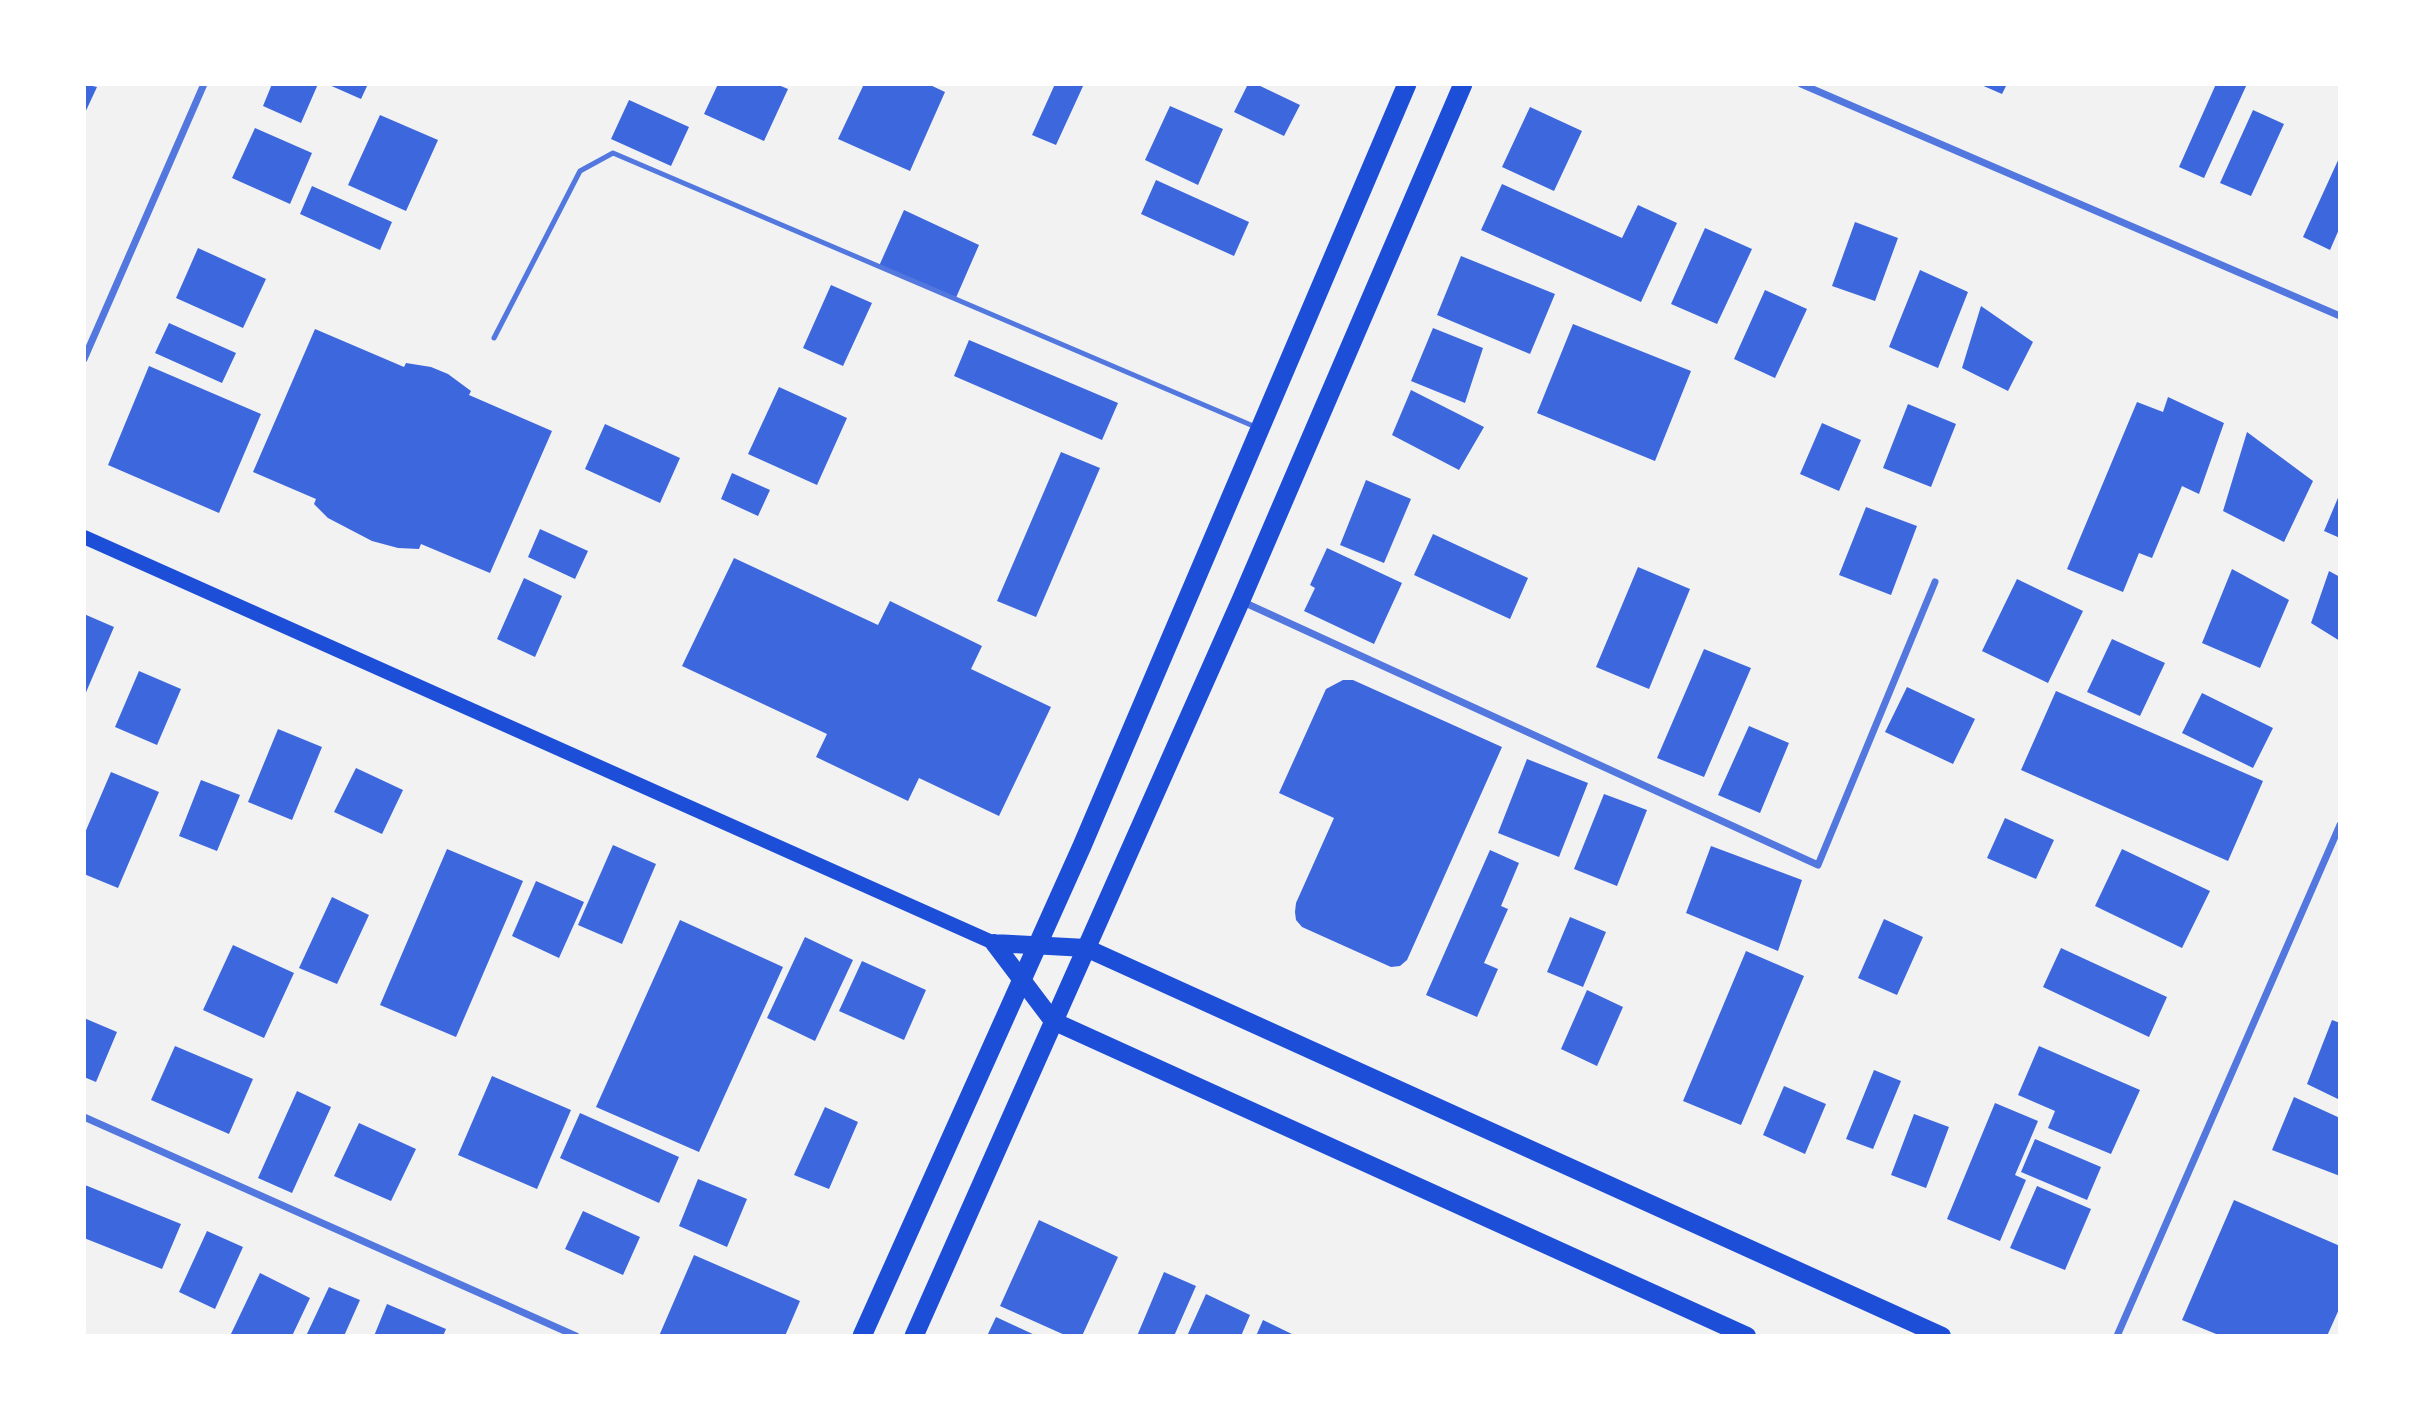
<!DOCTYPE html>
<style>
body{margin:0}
#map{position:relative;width:2424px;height:1420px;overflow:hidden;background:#f2f2f2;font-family:"PT Sans",sans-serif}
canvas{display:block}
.frame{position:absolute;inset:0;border:86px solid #fff;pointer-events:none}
</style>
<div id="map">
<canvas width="2424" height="1420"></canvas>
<div class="frame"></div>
</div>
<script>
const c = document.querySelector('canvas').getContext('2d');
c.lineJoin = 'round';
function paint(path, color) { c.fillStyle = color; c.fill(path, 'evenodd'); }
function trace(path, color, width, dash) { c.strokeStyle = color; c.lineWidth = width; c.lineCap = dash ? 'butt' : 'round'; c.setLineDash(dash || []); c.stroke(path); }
paint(new Path2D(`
 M84,84L97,87L84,115Z
 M272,84H318L301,123L263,106Z
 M327,84H368L361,99Z
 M718,84H776L788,89L764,141L704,114Z
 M864,84H928L945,92L910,171L838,139Z
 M1055,84H1084L1056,145L1032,135Z
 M1248,84H1256L1300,105L1284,136L1234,112Z
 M1979,84H2007L2002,94Z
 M2216,84H2247L2204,178L2179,167Z
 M629,100L689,127L671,166L611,139Z
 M1170,106L1223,129L1198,185L1145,160Z
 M1530,107L1582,131L1554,191L1502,167Z
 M2253,110L2284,124L2251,196L2220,183Z
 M380,115L438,140L406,211L348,185Z
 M255,128L312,153L290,204L232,178Z
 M2340,156V227L2330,250L2303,237Z
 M1156,180L1249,222L1234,256L1141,214Z
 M1502,184L1622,238L1638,205L1677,223L1641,302L1481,230Z
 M312,186L392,222L380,250L300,214Z
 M904,210L979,245L955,300L879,266Z
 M1855,222L1898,238L1875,301L1832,286Z
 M1705,228L1752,249L1717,324L1671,304Z
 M198,248L266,279L243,328L176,298Z
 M1461,256L1555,294L1530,354L1437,315Z
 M1920,270L1968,292L1938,368L1889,347Z
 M831,285L872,303L843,366L803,348Z
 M1765,290L1807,309L1775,378L1734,359Z
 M1981,306L2033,342L2008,391L1962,368Z
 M169,323L236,353L222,383L155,353Z
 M1573,324L1691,371L1655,461L1537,413Z
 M1433,328L1483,348L1465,403L1411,381Z
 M315,329L404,367L406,363L431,367L448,374L471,391L469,395L552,431L490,573L421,544L419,549L398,548L372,541L328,518L314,504L316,499L253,472Z
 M969,340L1118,403L1102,440L954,376Z
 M149,366L261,414L219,513L108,465Z
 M779,387L847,418L817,485L748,454Z
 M1411,390L1484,427L1459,470L1392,435Z
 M2168,397L2224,423L2199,494L2182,486L2152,558L2139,553L2123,592L2067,569L2137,402L2163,412Z
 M1908,404L1956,424L1931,487L1883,468Z
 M1822,423L1861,440L1839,491L1800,474Z
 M605,424L680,458L660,503L585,469Z
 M2247,432L2313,481L2284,542L2223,511Z
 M1061,452L1100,468L1036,617L997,601Z
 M732,473L770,490L758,516L721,499Z
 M1366,480L1411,499L1384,563L1340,545Z
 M2340,493V538L2324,531Z
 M1866,507L1917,526L1891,595L1839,575Z
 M540,529L588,551L575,579L528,557Z
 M1433,534L1528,578L1510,619L1414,575Z
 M1327,548L1402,583L1374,644L1304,611L1315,588L1310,585Z
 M734,558L878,625L890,601L982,646L971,669L1051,707L999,816L919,778L908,801L816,757L827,734L682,666Z
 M1638,567L1690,589L1649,689L1596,667Z
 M2232,569L2289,600L2260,668L2202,643Z
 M2329,571L2340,577V641L2311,623Z
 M524,578L562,596L535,657L497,639Z
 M2017,579L2083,611L2048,683L1982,651Z
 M84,614L114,627L84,697Z
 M2112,639L2165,663L2140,716L2087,692Z
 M1704,649L1751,668L1704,777L1657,758Z
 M139,671L181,689L157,745L115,727Z
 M1343,680H1353L1502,747L1407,960L1400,966L1391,967L1302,927L1296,920L1295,912L1296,903L1334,818L1279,793L1326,689Z
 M1907,687L1975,719L1953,764L1885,732Z
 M2056,691L2263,781L2228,861L2021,770Z
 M2202,693L2273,728L2253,768L2182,733Z
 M1749,726L1789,743L1760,813L1718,795Z
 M278,729L322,747L292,820L248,802Z
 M1527,759L1588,783L1559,857L1498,833Z
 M356,768L403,790L382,834L334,812Z
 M111,772L159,792L118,888L84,874V835Z
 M201,780L240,795L217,851L179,836Z
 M1604,794L1647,810L1617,886L1574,869Z
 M2005,818L2054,840L2036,879L1987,858Z
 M613,845L656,864L622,944L578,925Z
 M1711,846L1802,880L1778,951L1686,913Z
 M447,849L523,881L456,1037L380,1005Z
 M2122,849L2210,891L2182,948L2095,906Z
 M1490,850L1519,863L1501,906L1508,909L1484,963L1498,969L1477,1017L1426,995Z
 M536,881L584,902L559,958L512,936Z
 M332,897L369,915L337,984L299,968Z
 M1570,917L1606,932L1583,987L1547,972Z
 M1884,919L1923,937L1897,995L1858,978Z
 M680,920L783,967L699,1152L596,1107Z
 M805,937L853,960L815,1041L767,1018Z
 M233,945L294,973L264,1038L203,1010Z
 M2061,948L2167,997L2149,1037L2043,987Z
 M1746,951L1804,976L1741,1125L1683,1101Z
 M862,961L926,990L904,1040L839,1011Z
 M1587,990L1623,1007L1597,1066L1561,1049Z
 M84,1018L117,1032L96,1082L84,1077Z
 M2332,1020L2340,1023V1100L2307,1084Z
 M175,1046L253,1079L229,1134L151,1100Z
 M2039,1046L2140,1090L2111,1154L2048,1128L2055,1111L2018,1095Z
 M1874,1070L1901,1081L1873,1149L1846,1139Z
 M492,1076L571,1110L537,1189L458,1155Z
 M1784,1086L1826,1104L1805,1154L1763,1135Z
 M297,1091L331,1107L292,1193L258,1178Z
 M2294,1097L2340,1118V1176L2272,1150Z
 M1995,1103L2038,1121L2015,1175L2026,1180L2000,1241L1947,1219Z
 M825,1107L858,1122L829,1189L794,1175Z
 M580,1113L679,1157L659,1203L560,1158Z
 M1914,1114L1949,1127L1926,1188L1891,1175Z
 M359,1123L416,1149L391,1201L334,1176Z
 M2035,1139L2101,1167L2087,1200L2021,1172Z
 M698,1179L747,1199L727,1247L679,1226Z
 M85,1185L181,1224L162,1269L84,1238Z
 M2037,1186L2091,1209L2065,1270L2010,1248Z
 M2234,1200L2340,1246V1307L2327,1336H2221L2182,1320Z
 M583,1211L640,1237L623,1275L565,1249Z
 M1039,1220L1118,1257L1082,1336H1067L1000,1306Z
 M207,1231L243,1247L215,1309L179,1292Z
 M694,1255L800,1301L785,1336H659Z
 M1164,1272L1196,1286L1174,1336H1137Z
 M260,1273L310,1298L292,1336H230Z
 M329,1287L360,1300L344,1336H306Z
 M1206,1294L1250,1315L1241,1336H1187Z
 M387,1304L446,1329L443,1336H374Z
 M996,1317L1037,1336H987Z
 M1263,1320L1296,1336H1256Z`), '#3d67dc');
trace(new Path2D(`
 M494,338L580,171L613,153L1258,428`), '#5277de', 5);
trace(new Path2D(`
 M1801,84L2340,316
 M84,359L204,84
 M1241,601L1818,865L1935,582
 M84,1117L576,1336
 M2117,1336L2340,825`), '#5277de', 7);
trace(new Path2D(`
 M84,537L994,943`), '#1d4ed8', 14);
trace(new Path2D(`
 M994,943L1086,948L1942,1336
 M994,943L1053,1021L1747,1336`), '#1d4ed8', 18);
trace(new Path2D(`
 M862,1336L1082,846L1407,84
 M914,1336L1241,600L1463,84`), '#1d4ed8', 19);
</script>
